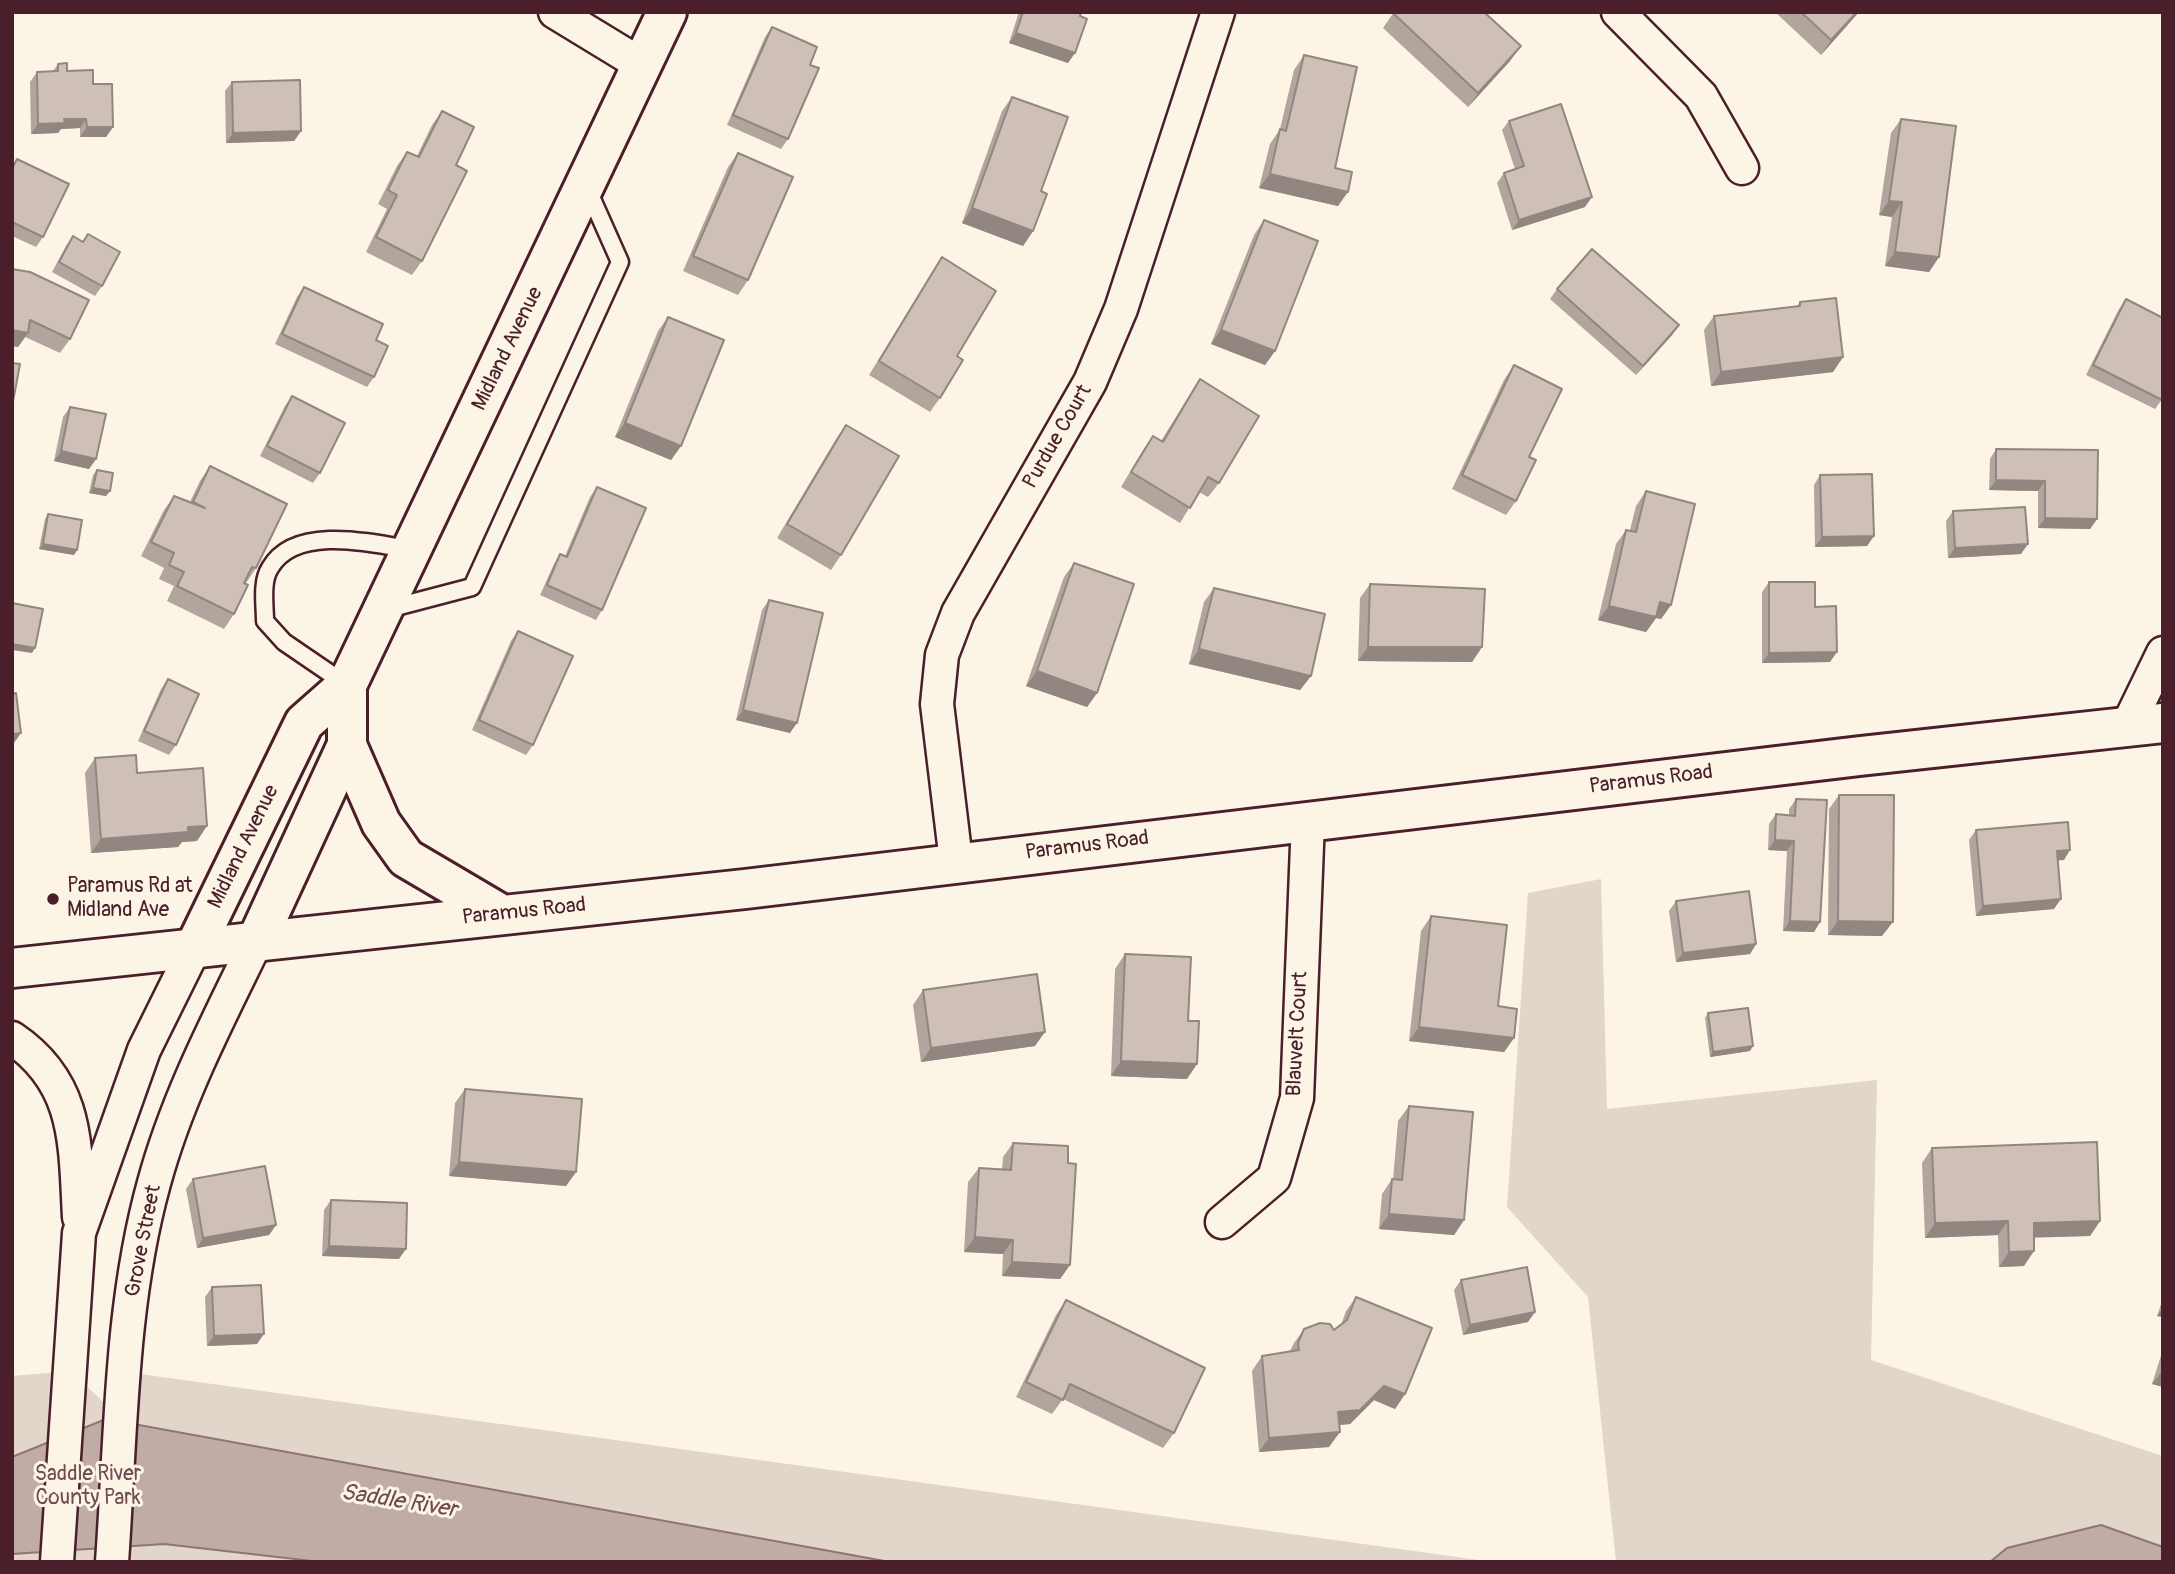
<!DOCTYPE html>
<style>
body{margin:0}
#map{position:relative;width:2175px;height:1574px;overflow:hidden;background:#fcf5e5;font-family:Pangolin,sans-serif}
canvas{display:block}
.frame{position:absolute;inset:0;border:14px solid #4a1f2b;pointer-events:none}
</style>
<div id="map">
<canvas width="2175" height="1574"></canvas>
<div class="frame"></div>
</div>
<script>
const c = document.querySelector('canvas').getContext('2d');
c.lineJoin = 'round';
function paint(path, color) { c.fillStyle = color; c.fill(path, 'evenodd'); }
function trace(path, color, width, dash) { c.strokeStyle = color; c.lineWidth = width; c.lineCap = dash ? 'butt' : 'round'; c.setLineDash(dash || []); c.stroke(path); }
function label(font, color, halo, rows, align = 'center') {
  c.font = font + ' Pangolin,sans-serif'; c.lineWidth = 6; c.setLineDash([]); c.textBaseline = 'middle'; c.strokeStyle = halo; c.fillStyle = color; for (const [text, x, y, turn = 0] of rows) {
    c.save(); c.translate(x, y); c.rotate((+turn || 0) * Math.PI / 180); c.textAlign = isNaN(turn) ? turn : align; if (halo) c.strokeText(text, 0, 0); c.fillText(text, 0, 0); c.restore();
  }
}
paint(new Path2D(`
 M1601,879L1607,1109L1877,1080L1871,1360L2163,1456V1562H1616L1588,1297L1507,1207L1528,893Z
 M71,1371L122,1420L126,1372L1493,1562H12V1376Z`), '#e2d5ca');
const water = new Path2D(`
 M106,1419L890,1562H321L164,1544L12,1554V1457Z
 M2101,1525L2163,1547V1562H1990L2007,1548Z`);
paint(water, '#c0aca5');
trace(water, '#917474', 2);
const service = new Path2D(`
 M388,609L472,587L620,262L588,190
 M347,685L284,642L265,621C265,605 261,582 270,568C295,524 373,543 412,550`);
const minor = new Path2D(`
 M555,12L642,65
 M1618,12L1701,96L1742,168
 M2127,727L2163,653
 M956,861L937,704L942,655L958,613L1090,382L1121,309L1218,12
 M12,1038C79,1083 75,1145 79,1217
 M1222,1222L1274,1178L1297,1098L1308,820
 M57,1562L79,1233L144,1050L195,947
 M112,1562C121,1437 120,1305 154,1183C177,1098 218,1020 257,940`);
const tertiary = new Path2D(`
 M257,940L347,745V685
 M195,947L304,723L347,685L667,12`);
const secondary = new Path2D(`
 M347,745L381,823L406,858L501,914
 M12,968L745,889L1860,756L2163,723`);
trace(service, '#4a1f2b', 21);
trace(minor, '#4a1f2b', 37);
trace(tertiary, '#4a1f2b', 44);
trace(secondary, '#4a1f2b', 44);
trace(service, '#fcf5e5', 16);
trace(minor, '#fcf5e5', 32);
trace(tertiary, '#fcf5e5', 38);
trace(secondary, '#fcf5e5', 38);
paint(new Path2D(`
 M1019,12H1081L1068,63L1009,43Z
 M1394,12L1510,61L1468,107L1383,28Z
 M1775,12H1859L1821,55Z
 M772,27L810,65L788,139L781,149L727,125L765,37Z
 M1304,55L1335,168L1338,206L1259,188L1270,144L1280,129L1294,70Z
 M58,64L67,71L93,84L113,127L106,137H80V128L61,129L58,133L31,134L30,82L37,72L53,71Z
 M232,82L301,131L294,141L226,143L225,91Z
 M1012,97L1041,191L1033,231L1023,246L962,223L1002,111Z
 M442,111L456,165L422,261L412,275L366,252L387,209L378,204L397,166L407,152L417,156L432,125Z
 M1901,119L1939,257L1929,272L1885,266L1892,217L1879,215L1891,133Z
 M1509,121L1585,207L1512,230L1497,183L1504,173L1515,169L1502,130Z
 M738,153L748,280L738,295L683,271L728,167Z
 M17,159L43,237L36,247L12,236V166Z
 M1264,220L1275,351L1265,365L1211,344L1254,235Z
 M88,234L102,286L95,296L52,272L66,246L73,236L82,242Z
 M942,257L957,356L940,398L930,412L869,375L932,272Z
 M12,269L70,339L60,353L25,337L18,347L12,346Z
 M304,287L376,340L374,377L367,387L275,344L297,297Z
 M1557,289L1679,325L1672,335L1636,375L1550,299Z
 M2126,299L2163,398L2155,409L2086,375L2119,309Z
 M1800,302L1843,357L1833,372L1711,386L1704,330L1714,316L1797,306Z
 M668,317L681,446L671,460L615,437L658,331Z
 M1514,365L1529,457L1516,501L1506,515L1452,489L1504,380Z
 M1200,379L1219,483L1208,497L1199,492L1180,523L1121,487L1143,450L1153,436L1161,441L1190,394Z
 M292,396L320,473L313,483L260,456L285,406Z
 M70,407L96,459L89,469L54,461L63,417Z
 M846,425L841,555L831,570L777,538L836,439Z
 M1996,449L2098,450L2097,519L2090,529L2038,528V491L1989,490L1990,459Z
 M210,466L256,568L246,583L245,582L234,614L224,629L167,601L174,586L159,579L164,568L141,556L164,510L174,496L190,502L200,481Z
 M97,470L110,491L106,496L89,493L93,475Z
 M1820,475L1874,536L1867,546L1815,547L1814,485Z
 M597,487L602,610L596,620L540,595L554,564L560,554L565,556L590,497Z
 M1646,491L1671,605L1661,619L1656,618L1646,632L1598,620L1616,544L1626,530H1630L1636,506Z
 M1953,511L2021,554L1948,558L1946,521Z
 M48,514L77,550L74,555L39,549L45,519Z
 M1074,563L1097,693L1087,707L1026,686L1064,577Z
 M1769,582L1815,607L1830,662L1762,663V592Z
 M1370,584L1482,647L1472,662L1358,661L1360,598Z
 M1214,588L1311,676L1300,690L1189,664L1204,602Z
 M769,600L790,733L736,720L762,610Z
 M518,631L533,745L526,755L472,730L511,641Z
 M168,679L176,745L169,755L138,741L161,689Z
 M95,758L137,773L197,841L182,842L178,847L91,853L85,773Z
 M1839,795L1882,936L1828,935L1829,809Z
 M1796,799L1820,922L1814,932L1783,931L1787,851L1768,850L1769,824L1776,814L1789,815V809Z
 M1976,830L2064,860H2058L2054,909L1976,916L1969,840Z
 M1676,901L1756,944L1750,954L1676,962L1669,911Z
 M1431,916L1514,1038L1504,1052L1409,1041L1421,931Z
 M1125,954L1187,1079L1111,1076L1115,969Z
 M923,990L1035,1046L921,1062L913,1005Z
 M1708,1013L1750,1051L1710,1057L1705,1018Z
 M465,1089L576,1172L566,1186L449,1176L455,1103Z
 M1409,1106L1464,1220L1454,1235L1379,1229L1382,1194L1392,1179L1393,1180L1398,1121Z
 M1013,1143L1068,1163L1070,1265L1060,1279L1002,1276L1003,1254L964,1252L968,1182L979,1168L1002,1169L1003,1157Z
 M1932,1148L2100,1221L2090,1236L2034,1237L2024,1266L1999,1267L1998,1235L1925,1238L1922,1163Z
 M193,1179L276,1225L269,1235L197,1248L186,1189Z
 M331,1200L399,1259L322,1256L324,1210Z
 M1461,1280L1528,1322L1463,1335L1454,1290Z
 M212,1287L257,1344L207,1346L205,1297Z
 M1356,1297L1405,1394L1395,1409L1374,1400L1350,1424L1339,1425L1329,1447L1259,1452L1252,1371L1262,1356L1290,1351L1294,1343L1304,1329L1334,1330L1341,1325L1346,1311Z
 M2163,1298V1317L2157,1316Z
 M1066,1300L1174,1433L1163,1448L1063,1399L1052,1414L1016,1397L1056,1315Z
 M2163,1349V1387L2152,1384Z`), '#b2a59d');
paint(new Path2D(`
 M1857,12H1859L1821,55L1831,40Z
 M1016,33L1075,53L1068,63L1009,43Z
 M1521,46L1510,61L1468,107L1478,93Z
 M64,119H86L80,128L61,129L58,133L31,134L38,124Z
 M87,127H113L106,137H80Z
 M301,131L294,141L226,143L233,133Z
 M1270,174L1348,192L1338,206L1259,188Z
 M1592,197L1585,207L1512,230L1519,220Z
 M1889,201L1902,202L1892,217L1879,215Z
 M972,208L1033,231L1023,246L962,223Z
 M1895,252L1939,257L1929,272L1885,266Z
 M1679,325L1672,335L1636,375L1643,366Z
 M12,330L28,333L18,347L12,346Z
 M1221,330L1275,351L1265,365L1211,344Z
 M1843,357L1833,372L1711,386L1721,372Z
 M625,423L681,446L671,460L615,437Z
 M61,451L96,459L89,469L54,461Z
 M1996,480L2045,481L2038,491L1989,490Z
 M93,488L110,491L106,496L89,493Z
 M2045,518L2097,519L2090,529L2038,528Z
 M1874,536L1867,546L1815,547L1822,537Z
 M43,544L77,550L74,555L39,549Z
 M2028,544L2021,554L1948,558L1955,548Z
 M1660,602L1671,605L1661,619L1656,618L1646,632L1598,620L1609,606Z
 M12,644L35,648L32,653L12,650Z
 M1368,647H1482L1472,662L1358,661Z
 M1199,649L1311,676L1300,690L1189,664Z
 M1837,652L1830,662L1762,663L1769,653Z
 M1037,671L1097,693L1087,707L1026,686Z
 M743,710L797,723L790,733L736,720Z
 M21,733L14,743H12V734Z
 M207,826L197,841L182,842L178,847L91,853L101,839L188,827Z
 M1775,840L1794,841L1787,851L1768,850Z
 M2070,850L2064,860L2050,861L2057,851Z
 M2061,899L2054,909L1976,916L1983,906Z
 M1790,921L1820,922L1814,932L1783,931Z
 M1838,921L1893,922L1882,936L1828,935Z
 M1756,944L1750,954L1676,962L1683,953Z
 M1419,1027L1514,1038L1504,1052L1409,1041Z
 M1045,1032L1035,1046L921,1062L931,1048Z
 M1753,1046L1750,1051L1710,1057L1713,1052Z
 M1121,1061L1197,1064L1187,1079L1111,1076Z
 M459,1162L576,1172L566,1186L449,1176Z
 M1389,1214L1464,1220L1454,1235L1379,1229Z
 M2008,1221L1998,1235L1925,1238L1935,1223Z
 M2100,1221L2090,1236L2023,1238L2034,1223Z
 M276,1225L269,1235L197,1248L203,1238Z
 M975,1237L1013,1240L1003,1254L964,1252Z
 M329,1246L406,1249L399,1259L322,1256Z
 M2034,1251L2024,1266L1999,1267L2009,1252Z
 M1012,1262L1070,1265L1060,1279L1002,1276Z
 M2163,1308V1317L2157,1316Z
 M1535,1312L1528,1322L1463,1335L1470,1325Z
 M264,1334L257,1344L207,1346L214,1336Z
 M2163,1370V1387L2152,1384Z
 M1384,1386L1405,1394L1395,1409L1374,1400L1350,1424L1327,1426L1338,1412Z
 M1340,1432L1329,1447L1259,1452L1269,1438Z`), '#918680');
const building = new Path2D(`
 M1023,12H1081L1080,16L1087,19L1075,53L1016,33Z
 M1394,12H1484L1521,46L1478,93L1393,13Z
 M1801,12H1857L1831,40Z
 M772,27L817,47L810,65L819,68L788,139L733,115Z
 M1304,55L1357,67L1335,168L1352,172L1348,192L1270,174L1280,129L1286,131Z
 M67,63V71L93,70V84H112L113,127H87L86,119H64L65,123L38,124L37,72L58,71V64Z
 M300,80L301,131L233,133L232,82Z
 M1012,97L1068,117L1041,191L1047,194L1033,231L972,208Z
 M1561,104L1592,197L1519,220L1504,173L1524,166L1509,121Z
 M442,111L474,127L456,165L467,171L422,261L376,237L397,195L388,190L407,152L419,157Z
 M1901,119L1956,126L1939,257L1895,252L1902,202L1889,201Z
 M738,153L793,177L748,280L693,256Z
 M17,159L69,184L43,237L12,222V169Z
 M1264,220L1318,241L1275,351L1221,330Z
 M88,234L120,252L102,286L59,262L73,236L83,242Z
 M1592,249L1679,325L1643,366L1557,289Z
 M942,257L996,291L957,356L963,360L940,398L879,361Z
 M12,269L30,272L89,300L70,339L30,320L28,333L12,330Z
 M304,287L383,324L376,340L388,346L374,377L282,334Z
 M1836,298L1843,357L1721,372L1714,316L1800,306V302Z
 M2126,299L2163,318L2162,400L2093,365Z
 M668,317L724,340L681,446L625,423Z
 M12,363L20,364L12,407Z
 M1514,365L1562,389L1529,457L1536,460L1516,501L1462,475Z
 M1200,379L1259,416L1219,483L1208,477L1190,508L1131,472L1153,436L1163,442Z
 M292,396L345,423L320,473L267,446Z
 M70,407L106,414L96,459L61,451Z
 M846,425L899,456L841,555L787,524Z
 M1996,449L2098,450L2097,519L2045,518V481L1996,480Z
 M210,466L287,504L256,568L252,567L244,583L248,585L234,614L177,586L184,572L169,565L174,553L151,542L174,496L205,508L193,502Z
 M97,470L113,473L110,491L93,488Z
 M1872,474L1874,536L1822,537L1820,475Z
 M597,487L646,508L602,610L547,585L560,554L567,557Z
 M1646,491L1695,504L1671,605L1660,602L1656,617L1609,606L1626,530L1636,532Z
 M2025,507L2028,544L1955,548L1953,511Z
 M48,514L82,520L77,550L43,544Z
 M1074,563L1134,584L1097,693L1037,671Z
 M1769,582H1815V607L1836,606L1837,652L1769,653Z
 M1370,584L1485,589L1482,647H1368Z
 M1214,588L1325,614L1311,676L1199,649Z
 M769,600L823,613L797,723L743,710Z
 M12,603L43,609L35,648L12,644Z
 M518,631L573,656L533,745L479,720Z
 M168,679L199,694L176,745L144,731Z
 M16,693L21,733L12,734V694Z
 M136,755L137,773L203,768L207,826L188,827V832L101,839L95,758Z
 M1839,795H1894L1893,922L1838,921Z
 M1796,799L1827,800L1820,922L1790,921L1794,841L1775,840L1776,814L1795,816Z
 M2068,822L2070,850L2057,851L2061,899L1983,906L1976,830Z
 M1749,891L1756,944L1683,953L1676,901Z
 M1431,916L1507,925L1498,1006L1517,1009L1514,1038L1419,1027Z
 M1125,954L1191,957L1188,1021H1199L1197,1064L1121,1061Z
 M1037,974L1045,1032L931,1048L923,990Z
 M1748,1008L1753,1046L1713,1052L1708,1013Z
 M465,1089L582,1099L576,1172L459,1162Z
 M1409,1106L1473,1112L1464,1220L1389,1214L1392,1179L1402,1180Z
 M2097,1142L2100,1221L2034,1223V1251L2009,1252L2008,1221L1935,1223L1932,1148Z
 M1013,1143L1068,1146V1163L1076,1164L1070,1265L1012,1262L1013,1240L975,1237L979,1168L1011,1170Z
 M265,1166L276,1225L203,1238L193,1179Z
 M331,1200L407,1203L406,1249L329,1246Z
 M1527,1267L1535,1312L1470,1325L1461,1280Z
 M261,1285L264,1334L214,1336L212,1287Z
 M1356,1297L1432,1328L1405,1394L1384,1386L1360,1410L1338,1412L1340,1432L1269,1438L1262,1356L1299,1350L1298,1343L1304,1329L1320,1323L1330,1324L1334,1330L1347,1320Z
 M1066,1300L1205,1368L1174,1433L1070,1384L1063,1400L1026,1382Z`);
paint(building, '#cfc0b7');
trace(building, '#918680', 2);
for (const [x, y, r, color] of [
 [53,899,7,"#4a1f2b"]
]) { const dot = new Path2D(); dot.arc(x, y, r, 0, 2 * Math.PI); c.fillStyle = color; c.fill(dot); trace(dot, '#fcf5e5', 2.5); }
label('21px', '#4a1f2b', '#fcf5e5', [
 ["Midland Avenue",508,349,-64],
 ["Purdue Court",1058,437,-60],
 ["Paramus Road",1651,780,-7],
 ["Paramus Road",1087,846,-7],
 ["Midland Avenue",244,847,-64],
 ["Paramus Road",524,912,-6],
 ["Blauvelt Court",1298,1034,-87],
 ["Grove Street",144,1241,-79]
]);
label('21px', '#4a1f2b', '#fcf5e5', [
 ["Paramus Rd at",67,887],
 ["Midland Ave",67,911]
], 'left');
label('21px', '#704c53', '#fcf5e5', [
 ["Saddle River",88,1475],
 ["County Park",88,1499]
]);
label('italic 23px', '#6d4950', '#fcf5e5', [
 ["Saddle River",399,1502,9]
]);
</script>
